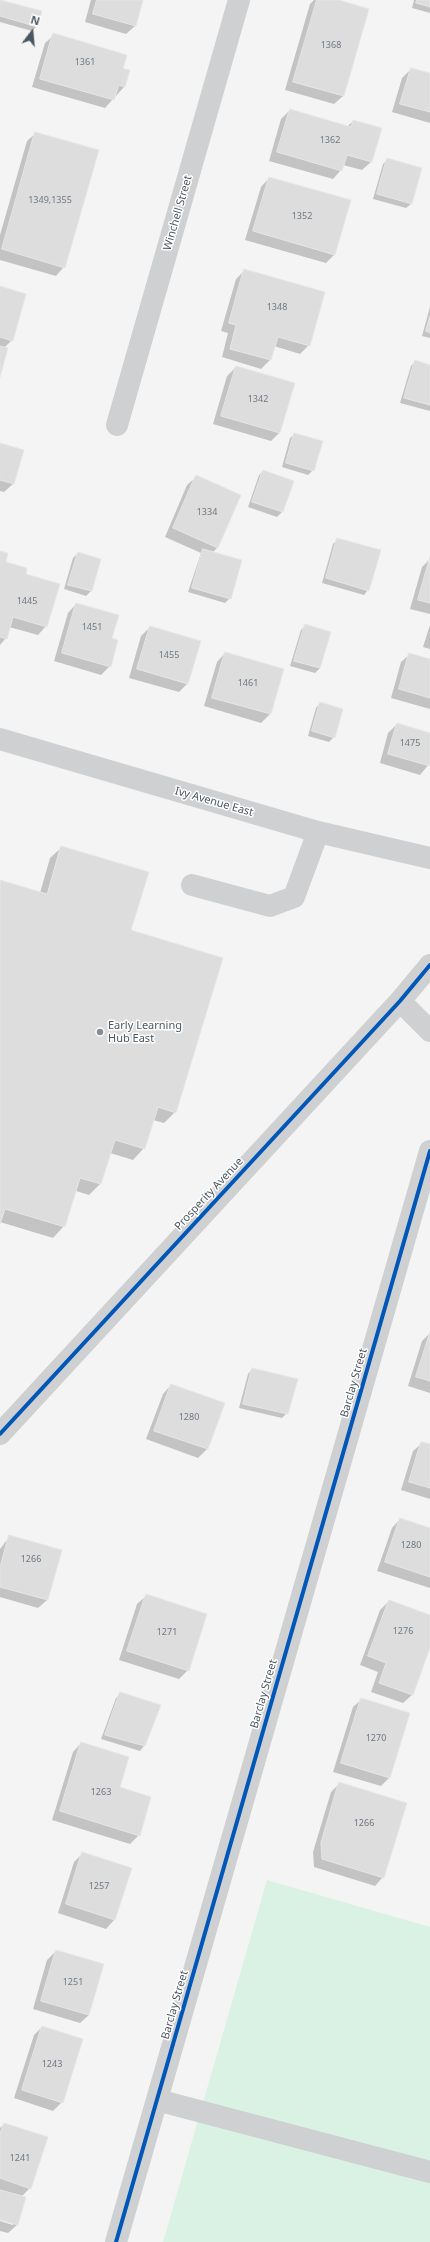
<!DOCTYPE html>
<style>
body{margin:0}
#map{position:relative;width:430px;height:2242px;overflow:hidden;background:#f4f4f4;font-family:"Noto Sans",sans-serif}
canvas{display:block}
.north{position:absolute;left:12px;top:12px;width:40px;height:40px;-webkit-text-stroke:3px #fff;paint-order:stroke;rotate:16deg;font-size:11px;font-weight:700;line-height:16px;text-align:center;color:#4a5661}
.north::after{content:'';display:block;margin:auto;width:14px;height:18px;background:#4a5661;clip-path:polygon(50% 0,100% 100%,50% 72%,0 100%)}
</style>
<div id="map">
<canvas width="430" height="2242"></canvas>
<div class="north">N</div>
</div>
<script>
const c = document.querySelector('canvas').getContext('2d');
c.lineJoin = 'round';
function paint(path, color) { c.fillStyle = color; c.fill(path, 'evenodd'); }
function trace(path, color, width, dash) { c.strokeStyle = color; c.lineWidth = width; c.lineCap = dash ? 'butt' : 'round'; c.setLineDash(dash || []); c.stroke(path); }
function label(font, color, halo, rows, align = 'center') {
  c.font = font + ' "Noto Sans",sans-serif'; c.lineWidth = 3; c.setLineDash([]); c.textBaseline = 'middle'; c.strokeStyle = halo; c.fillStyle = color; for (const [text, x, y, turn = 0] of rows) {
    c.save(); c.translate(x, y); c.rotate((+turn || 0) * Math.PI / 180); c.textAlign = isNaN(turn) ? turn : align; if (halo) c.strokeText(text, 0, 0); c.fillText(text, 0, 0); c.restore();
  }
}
paint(new Path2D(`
 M267,1880L430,1927V2242H163Z`), '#d9f2e3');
paint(new Path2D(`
 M0,0L41,11L37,26L32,31L0,22Z
 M91,0H142L135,26L126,34L85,22Z
 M314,0H335L343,96L334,104L285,90L310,4Z
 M414,0H430V13L412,8Z
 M54,35L129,71L124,87L105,108L32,87L45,43Z
 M411,69L430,74V123L392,112L402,78Z
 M290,110L347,127L353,121L371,162L362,170L343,165L341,170L333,179L269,161L281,119Z
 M36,133L64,267L56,276L0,260V235L27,141Z
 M388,159L411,204L406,208L373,199L383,164Z
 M269,178L335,254L326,263L245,240L261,187Z
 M245,270L309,345L300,354L274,346L270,360L261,369L222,357L228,333L221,331L236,279Z
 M0,287L12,340L4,348L0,373Z
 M430,307V338L422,336Z
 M415,362L430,366V411L400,403L411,366Z
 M236,367L280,432L271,441L213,424L227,376Z
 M295,434L313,470L308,475L282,467L290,438Z
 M0,444L13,484L4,492L0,491Z
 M264,471L293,481L282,512L277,517L248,507L259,475Z
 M196,477L218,547L212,553L230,598L225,603L188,592L201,553L165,537L187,485Z
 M338,539L368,590L364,595L322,583L333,544Z
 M0,552L5,563L24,575L46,626L38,635L9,627L6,638L0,645Z
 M78,553L100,559L91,591L86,596L64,589L73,558Z
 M430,559V614L410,609L422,567Z
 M76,604L111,639L110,666L101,675L54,661L68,613Z
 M430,625V649L423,647Z
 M305,626L330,633L320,668L315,673L290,666L301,630Z
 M150,627L188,683L179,692L129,678L141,636Z
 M225,653L282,669L270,714L261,723L204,706L217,662Z
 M410,654L430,660V709L391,698L401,662Z
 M320,703L334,737L329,742L308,736L316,708Z
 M397,724L430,734V763L420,775L380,763L388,733Z
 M62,847L130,931L175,1112L164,1123L153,1120L144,1148L133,1160L110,1153L100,1184L89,1195L76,1191L64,1226L53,1238L0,1222V881L40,893L50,858Z
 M430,1333V1393L408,1386L422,1341Z
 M252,1369L287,1413L282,1418L239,1408L248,1374Z
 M171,1385L223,1404L207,1449L198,1458L146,1439L163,1394Z
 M422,1443L430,1445V1499L401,1490L413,1451Z
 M400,1519L430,1529V1588L377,1571L392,1528Z
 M10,1536L61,1551L47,1600L38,1608L0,1597V1549Z
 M146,1596L188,1670L179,1679L119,1660L137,1604Z
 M389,1601L430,1616V1645L412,1695L403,1703L371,1692L378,1672L360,1665L380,1610Z
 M121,1693L160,1706L144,1746L140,1751L101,1739L116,1698Z
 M362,1699L390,1777L381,1786L333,1772L353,1707Z
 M81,1743L118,1788L139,1835L130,1844L52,1820L73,1752Z
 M339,1784L383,1877L375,1886L314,1867L313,1852L331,1792Z
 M83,1853L114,1920L106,1929L58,1913L74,1862Z
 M56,1951L89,2015L80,2023L33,2009L47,1960Z
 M42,2027L62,2102L53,2111L14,2098L34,2035Z
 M4,2124L30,2188L21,2197L25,2198L17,2225L8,2233L0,2231V2221L13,2225V2223L0,2219V2128Z`), '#0003');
const building = new Path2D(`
 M0,0L42,11L38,27L0,16Z
 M97,0H143L136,26L93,14Z
 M317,0H339L369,9L344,96L293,82Z
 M417,0H430V7L416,3Z
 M53,33L127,55L123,69L130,70L125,87L119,85L114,100L40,79Z
 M411,68L430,73V112L400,104Z
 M290,109L351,127L353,120L382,128L372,162L347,155L342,171L277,152Z
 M35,132L99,150L65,268L2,249Z
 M387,158L422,168L412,204L377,194Z
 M269,177L351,200L335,255L253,231Z
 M244,269L325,292L310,346L278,337L271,360L230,349L236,325L229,323Z
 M0,286L26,294L13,341L0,337Z
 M430,316V333L426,331Z
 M0,346L8,348L0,377Z
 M415,360L430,365V405L404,398Z
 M236,366L295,383L280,433L221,416Z
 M294,433L323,441L314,471L286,463Z
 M0,443L24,450L14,484L0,480Z
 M263,470L294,481L283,512L252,502Z
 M196,475L241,495L218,548L173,528Z
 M337,538L381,550L369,591L326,578Z
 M203,549L242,560L231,599L192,588Z
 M0,551L8,553L6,562L27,568L26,574L60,584L47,627L13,617L7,639L0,637Z
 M78,552L101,559L92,591L68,585Z
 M430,557V603L418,600Z
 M76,603L119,615L112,638L118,640L111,667L62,653Z
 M305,624L331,632L320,668L294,661Z
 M150,626L201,641L188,684L137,669Z
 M225,652L284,669L271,714L212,698Z
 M409,653L430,659V698L399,689Z
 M320,702L343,709L335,738L312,731Z
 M397,723L430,733V766L388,754Z
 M61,846L149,872L131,930L223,958L176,1113L158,1107L145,1149L115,1140L101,1184L80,1178L65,1227L5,1209L0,1224V880L47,894Z
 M430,1332V1381L416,1377Z
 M252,1368L298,1379L288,1414L243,1404Z
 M171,1384L225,1403L208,1449L154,1431Z
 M421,1442L430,1444V1488L409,1482Z
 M400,1518L430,1528V1577L385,1562Z
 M9,1535L62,1550L48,1600L0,1587V1568Z
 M146,1594L207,1614L189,1671L127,1651Z
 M389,1600L430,1615V1648L413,1695L379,1683L386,1663L368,1656Z
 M120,1692L161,1705L145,1746L105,1735Z
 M361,1698L410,1713L390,1778L341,1763Z
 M81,1742L129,1757L120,1787L151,1797L140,1836L60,1811Z
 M339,1782L407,1803L384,1878L322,1859L321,1843Z
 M82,1852L132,1868L115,1920L66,1904Z
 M56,1950L104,1964L89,2015L41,2001Z
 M42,2026L83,2039L63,2103L22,2090Z
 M4,2123L48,2137L31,2189L0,2178V2134Z
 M0,2190L26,2197L18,2225L0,2220Z`);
paint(building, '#ddddde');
trace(building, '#e5e6e7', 1);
trace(new Path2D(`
 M117,425L239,0
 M0,739L318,832L430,858
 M192,885L270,906L294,897L318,832
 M400,1001L430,1031
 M0,1434L400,1001L430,965
 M157,2100L430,2172
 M116,2242L430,1151`), '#ced0d2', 22);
trace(new Path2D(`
 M0,1434L400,1001L430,965
 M116,2242L430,1151`), '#0057b8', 4);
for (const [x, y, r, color] of [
 [100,1032,4,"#868d94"]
]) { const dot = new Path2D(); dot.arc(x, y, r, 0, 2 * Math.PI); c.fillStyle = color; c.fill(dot); trace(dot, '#fff', 1.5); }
label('9px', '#707881', null, [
 ["1368",331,45],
 ["1361",85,62],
 ["1362",330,140],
 ["1349,1355",50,200],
 ["1352",302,216],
 ["1348",277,307],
 ["1342",258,399],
 ["1334",207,512],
 ["1445",27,601],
 ["1451",92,627],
 ["1455",169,655],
 ["1461",248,683],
 ["1475",410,743],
 ["1280",189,1417],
 ["1280",411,1545],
 ["1266",31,1559],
 ["1276",403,1631],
 ["1271",167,1632],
 ["1270",376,1738],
 ["1263",101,1792],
 ["1266",364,1823],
 ["1257",99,1886],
 ["1251",73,1982],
 ["1243",52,2064],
 ["1241",20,2158]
]);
label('11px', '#4a5661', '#fff', [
 ["Winchell Street",178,213,-74],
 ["Ivy Avenue East",214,802,16],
 ["Prosperity Avenue",209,1194,-47],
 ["Barclay Street",354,1383,-74],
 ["Barclay Street",264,1694,-74],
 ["Barclay Street",175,2005,-74]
]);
label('11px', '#4a5661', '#fff', [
 ["Early Learning",108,1026],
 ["Hub East",108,1039]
], 'left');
</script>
